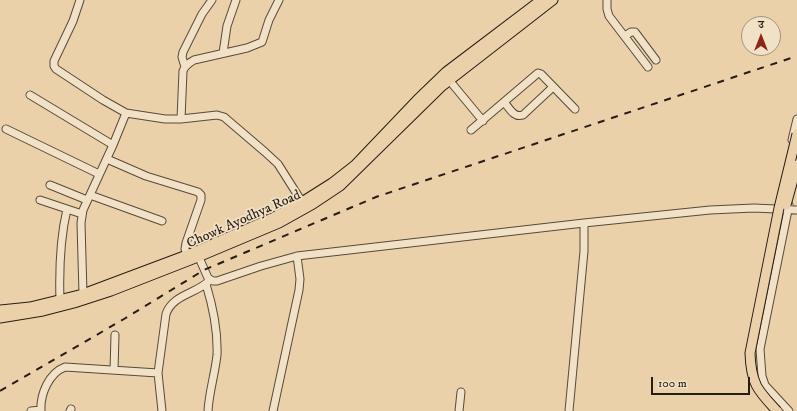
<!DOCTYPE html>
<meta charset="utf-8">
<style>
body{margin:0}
#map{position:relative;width:797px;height:411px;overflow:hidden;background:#ead1a9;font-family:"IM FELL DW Pica","Noto Serif Devanagari",serif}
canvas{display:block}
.north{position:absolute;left:741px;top:16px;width:40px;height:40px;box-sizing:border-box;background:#f1e1c7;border:1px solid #a09380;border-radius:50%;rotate:0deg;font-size:11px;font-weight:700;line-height:16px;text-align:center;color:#261d15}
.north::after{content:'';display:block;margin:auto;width:14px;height:18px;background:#8f2418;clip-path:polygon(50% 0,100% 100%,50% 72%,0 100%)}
.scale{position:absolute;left:651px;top:377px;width:99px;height:18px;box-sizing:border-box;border:2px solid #261d15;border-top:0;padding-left:5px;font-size:12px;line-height:14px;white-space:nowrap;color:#261d15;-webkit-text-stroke:3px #f1e1c7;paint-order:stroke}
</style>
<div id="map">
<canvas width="797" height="411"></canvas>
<div class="north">उ</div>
<div class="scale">100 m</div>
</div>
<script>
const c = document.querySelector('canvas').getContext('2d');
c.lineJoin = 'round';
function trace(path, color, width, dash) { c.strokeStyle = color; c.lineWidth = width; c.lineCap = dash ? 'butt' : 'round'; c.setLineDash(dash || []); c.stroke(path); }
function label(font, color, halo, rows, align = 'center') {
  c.font = font + ' "IM FELL DW Pica",serif'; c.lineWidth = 3.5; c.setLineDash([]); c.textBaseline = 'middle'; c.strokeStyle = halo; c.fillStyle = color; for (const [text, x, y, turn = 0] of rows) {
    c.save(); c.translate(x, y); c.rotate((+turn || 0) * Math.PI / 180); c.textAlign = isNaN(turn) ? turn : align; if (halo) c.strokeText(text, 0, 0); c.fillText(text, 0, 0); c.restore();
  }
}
const minor = new Path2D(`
 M80,0L73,21L54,61V66L56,69L103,100L126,113L165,119H181L217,115L224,117L265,152L278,164L302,202
 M607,0V9L609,16L648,67
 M625,36L631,32H635L656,60
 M223,53L227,26L236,0
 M185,67L182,57L183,52L202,14L212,0
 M449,80L483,121
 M30,95L113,145
 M504,102C510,109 514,118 523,115L553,87
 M181,119L183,71C185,65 189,63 194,60L247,48L262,42L269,20L279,0
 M6,129L99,174
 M471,130L538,73L541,74L575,109
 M792,140L797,119
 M107,159L146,176L198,192L201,195V200L186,243L185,249L187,255
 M50,185L87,200
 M90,195L162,221
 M40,200L82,214
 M197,253L208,278L213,281H217L261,266L297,256L584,223L710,210L754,208L797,210
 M206,284C213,307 218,331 217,355C215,374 209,392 208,411
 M83,294L81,223L83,210L113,145L126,113
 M60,300C59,269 60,239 67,209
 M114,370L115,335
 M31,411L41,410
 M41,411C40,394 49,373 65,367L158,373
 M70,411L71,409
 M162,411L158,373L166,314C173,294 197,294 210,280
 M273,411L299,290L300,279L297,256
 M459,411L461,392
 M569,411L584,251V223
 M789,411L765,385L762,376L760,349L789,205`);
const major = new Path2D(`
 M0,310L30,307L83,294L187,255L274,217L302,202L332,183L355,165L417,100L446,72L541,0
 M0,318L43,311L74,303L111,291L198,257L279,223L313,204L340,186L441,87L553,0`);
trace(minor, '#574a3a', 9);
trace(major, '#261d15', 11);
trace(minor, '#f1e1c7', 7);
trace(major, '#ead1a9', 9);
trace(new Path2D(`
 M0,391L124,319L204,270L376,197L797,56`), '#261d15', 2, [7, 7]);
const majorBridge = new Path2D(`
 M786,205L797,165
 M777,411C757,390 751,383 750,353L779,208L797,134`);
trace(majorBridge, '#261d15', 11, []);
trace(majorBridge, '#ead1a9', 9);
label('14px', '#261d15', '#f1e1c7', [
 ["Chowk Ayodhya Road",244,220,-24]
]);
</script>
